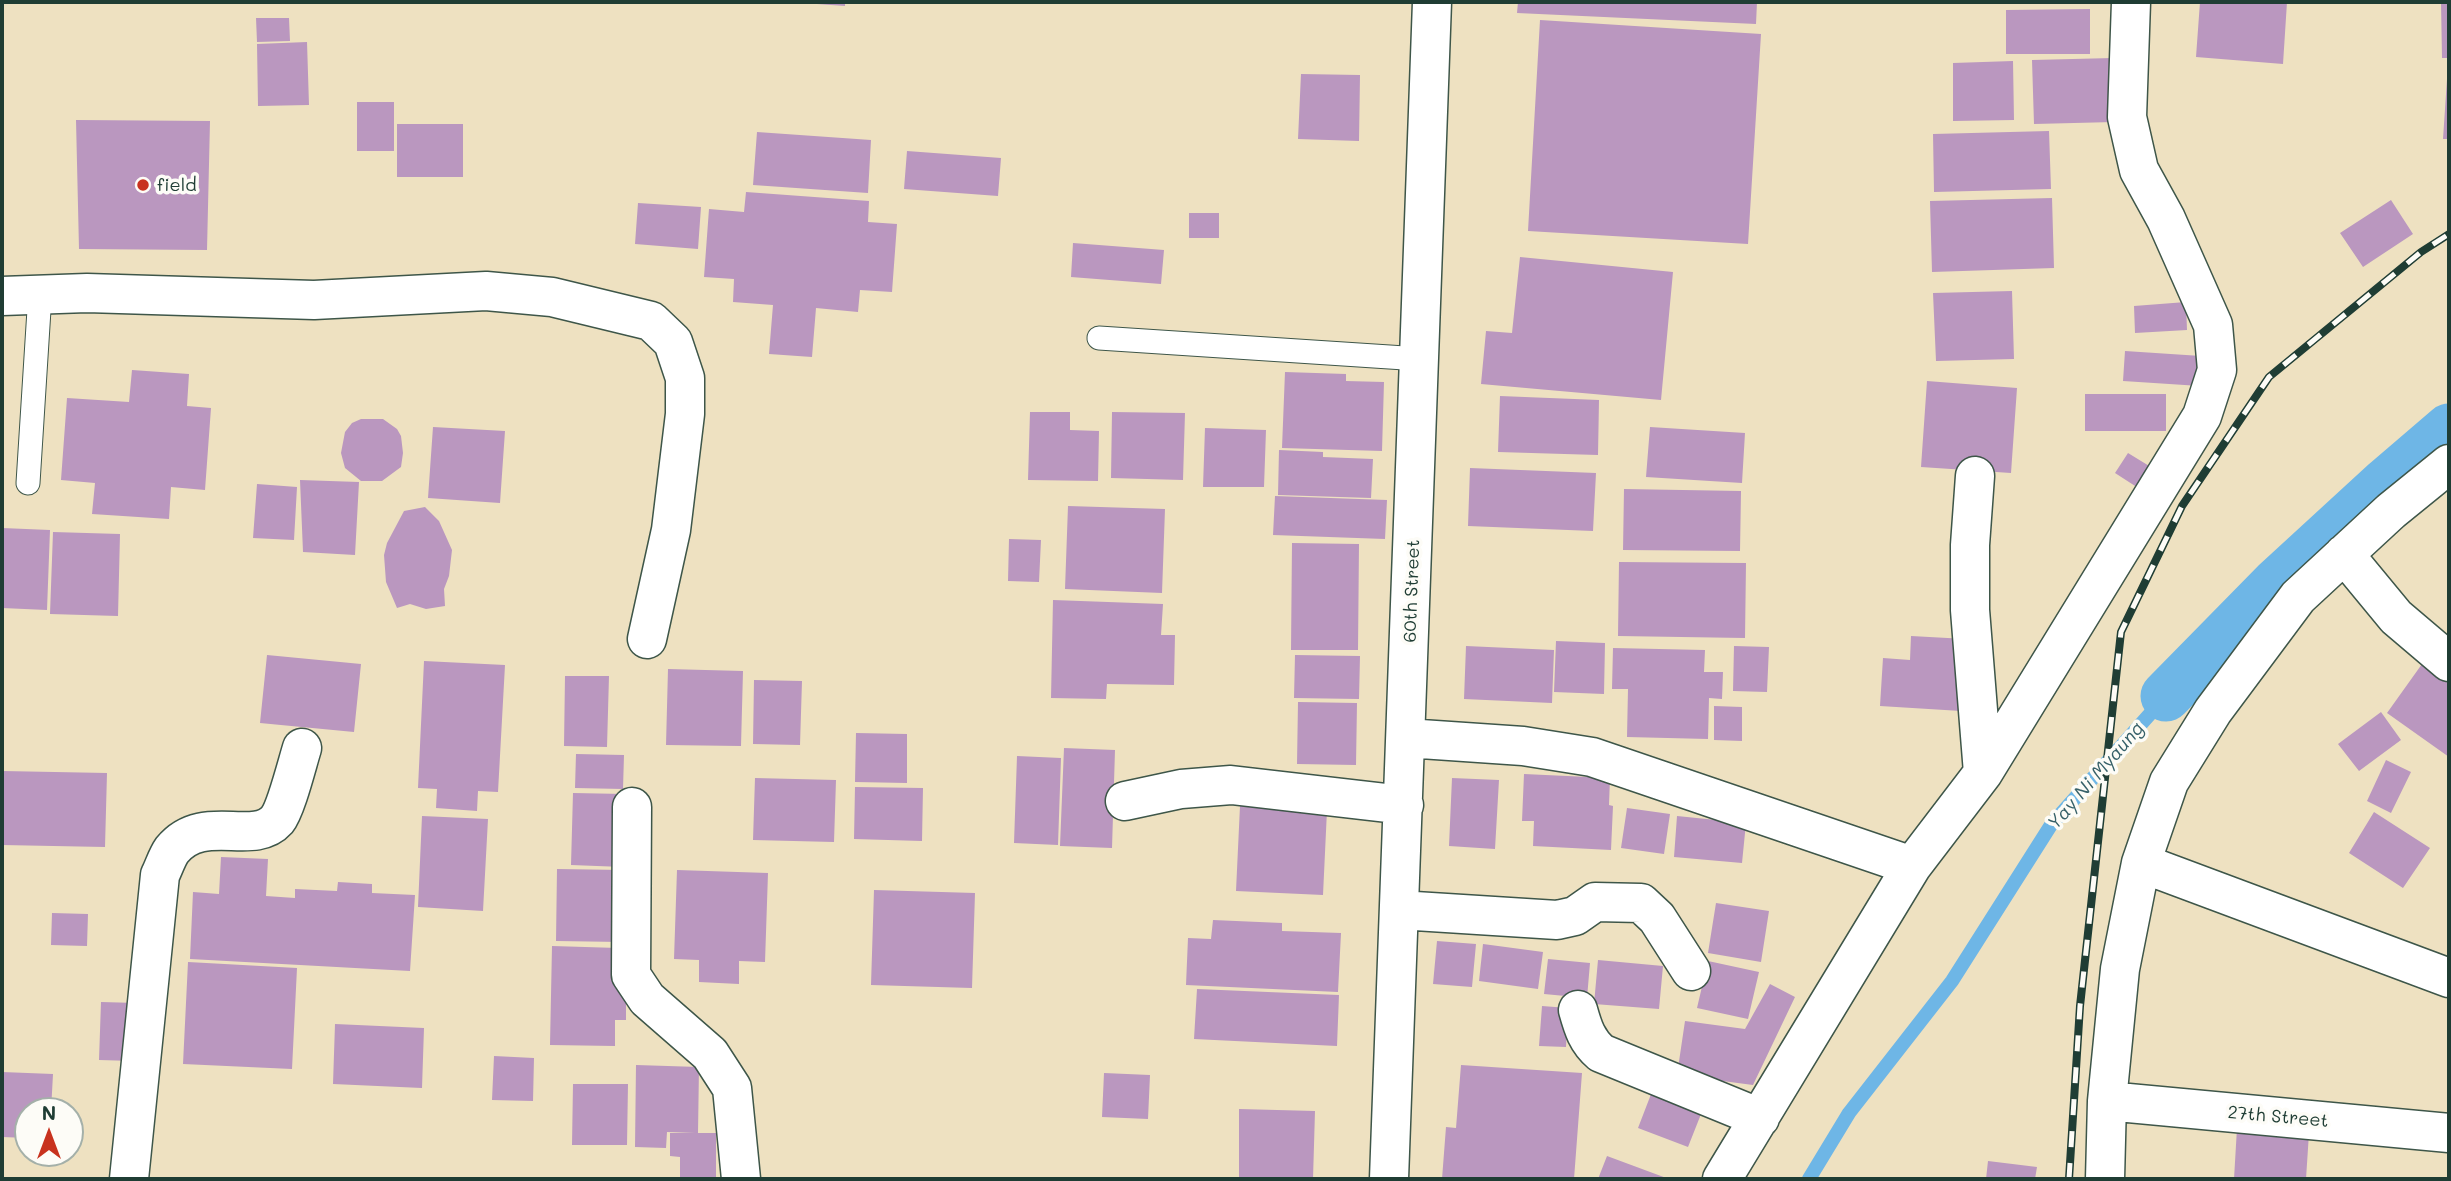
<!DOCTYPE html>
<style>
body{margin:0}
#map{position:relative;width:2451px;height:1181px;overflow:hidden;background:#eee1c1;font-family:Mali,sans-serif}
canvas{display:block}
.frame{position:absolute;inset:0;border:4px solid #1f3d34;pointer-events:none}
.north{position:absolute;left:14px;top:1097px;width:70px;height:70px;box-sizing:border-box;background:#fdfcf7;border:2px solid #a4b0a9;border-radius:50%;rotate:0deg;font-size:19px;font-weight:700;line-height:28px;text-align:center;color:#1f3d34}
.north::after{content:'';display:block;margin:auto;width:24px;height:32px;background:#c8321e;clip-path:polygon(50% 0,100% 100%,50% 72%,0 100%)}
</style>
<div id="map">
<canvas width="2451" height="1181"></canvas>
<div class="frame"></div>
<div class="north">N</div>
</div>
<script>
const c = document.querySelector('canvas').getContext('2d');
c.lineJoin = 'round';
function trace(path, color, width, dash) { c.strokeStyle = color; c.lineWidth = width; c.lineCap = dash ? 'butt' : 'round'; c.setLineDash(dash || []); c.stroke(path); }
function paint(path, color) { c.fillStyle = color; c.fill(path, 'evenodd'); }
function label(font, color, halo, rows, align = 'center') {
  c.font = font + ' Mali,sans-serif'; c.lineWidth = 7; c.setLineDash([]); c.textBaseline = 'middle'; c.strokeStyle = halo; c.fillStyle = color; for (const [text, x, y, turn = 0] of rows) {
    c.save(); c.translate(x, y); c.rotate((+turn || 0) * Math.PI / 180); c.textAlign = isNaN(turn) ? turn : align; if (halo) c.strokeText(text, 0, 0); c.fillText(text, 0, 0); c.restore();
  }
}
trace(new Path2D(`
 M1809,1179L1849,1113L1952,981L2051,825L2166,696`), '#6eb6e6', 14);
trace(new Path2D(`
 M2166,696L2276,584L2386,483L2449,429`), '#6eb6e6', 51);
paint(new Path2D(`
 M817,2H845V6L817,4Z
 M1518,2H1757L1756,24L1517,13Z
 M2200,2H2287L2283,64L2196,57Z
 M2441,2H2449V58H2442Z
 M2090,9V54H2006V10Z
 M256,18H289L290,41L257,42Z
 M1540,20L1761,34L1748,244L1528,231Z
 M307,42L309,105L258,106L257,44Z
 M2113,58L2114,122L2034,124L2032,60Z
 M2013,61L2014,120L1953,121V63Z
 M1301,74L1360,75L1359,141L1298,139Z
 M2447,79H2449V139H2443Z
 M357,102H394V151H357Z
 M76,120L210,121L207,250L79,249Z
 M397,124H463V177H397Z
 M2049,131L2051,189L1934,192L1933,134Z
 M757,132L871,140L868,193L753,185Z
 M907,151L1001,158L998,196L904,189Z
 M746,192L869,201L868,222L897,224L892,292L860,290L858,312L816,308L812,357L769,354L773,305L733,302L734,279L704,277L709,209L744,212Z
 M2052,198L2054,268L1932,272L1930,201Z
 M2391,200L2413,234L2363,267L2340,233Z
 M638,203L701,207L698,249L635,244Z
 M1189,213H1219V238H1189Z
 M1073,243L1164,250L1161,284L1071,277Z
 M1520,257L1673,272L1661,400L1481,384L1486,331L1512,333Z
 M2012,291L2014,359L1936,361L1933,293Z
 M2186,302L2187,330L2135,333L2134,306Z
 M2125,351L2201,356L2200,386L2123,381Z
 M132,370L189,374L187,406L211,408L205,490L171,487L169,519L92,514L95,483L61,480L67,398L129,402Z
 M1285,372L1346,374V381L1384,382L1382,451L1282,448Z
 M1927,381L2017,388L2011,473L1921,467Z
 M2085,394H2166V431H2085Z
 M1500,396L1599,400L1598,455L1498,452Z
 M1030,412H1070V430L1099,431L1098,481L1028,480Z
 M1112,412L1185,413L1183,480L1111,478Z
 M361,419H383L397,429L401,436L403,453L401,467L382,481H361L345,468L341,453L345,432L352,423Z
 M433,427L505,431L500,503L428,498Z
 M1650,427L1745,433L1742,483L1646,477Z
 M1205,428L1266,430L1264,487H1203Z
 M1279,450L1323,452V457L1373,459L1371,498L1278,495Z
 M2128,453L2159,472L2146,493L2115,473Z
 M1470,468L1596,473L1593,531L1468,526Z
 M300,480L359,482L355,555L303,552Z
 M257,484L297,487L294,540L253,538Z
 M1624,489L1741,491L1740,551L1623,550Z
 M1275,496L1387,500L1385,539L1273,535Z
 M1068,506L1165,509L1162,593L1065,589Z
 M425,507L439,521L452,550L449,576L444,589L445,606L426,609L410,604L397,608L386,582L384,555L387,543L404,511Z
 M2,528L50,530L47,610L2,608Z
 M53,532L120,534L118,616L50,614Z
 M1009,539L1041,540L1039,582L1008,581Z
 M1292,543L1359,544L1358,650H1291Z
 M1619,562L1746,563L1745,638L1618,636Z
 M1053,600L1163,604L1161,635H1175L1174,685L1107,684L1106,699L1051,698Z
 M1911,636L1966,639L1961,711L1880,706L1883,658L1910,660Z
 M1556,641L1605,643L1604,694L1554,692Z
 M1466,646L1554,650L1552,703L1464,699Z
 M1734,646L1769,647L1767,692L1733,691Z
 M1613,648L1705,650L1704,672H1723L1722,699L1709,698L1708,739L1627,737L1628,689H1612Z
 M267,655L361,664L354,732L260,723Z
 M1295,655L1360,656L1359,699L1294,698Z
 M424,661L505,665L498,792L478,791L477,811L436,808L437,789L418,788Z
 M2422,664L2449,683V757L2387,713Z
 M668,669L743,671L741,746L666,745Z
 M565,676H609L607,747L564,746Z
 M754,680L802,681L800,745L753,744Z
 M1298,702L1357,703L1356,765L1297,764Z
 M1714,706L1742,707V741L1714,740Z
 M2381,712L2401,740L2359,771L2338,744Z
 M856,733L907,734V783L855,782Z
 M1064,748L1115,750L1112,848L1060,846Z
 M576,754L624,755L623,789L575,788Z
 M1017,756L1061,758L1058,845L1014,843Z
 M2386,760L2411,772L2391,813L2367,801Z
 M2,771L107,773L105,847L2,845Z
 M1524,774L1610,778L1609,805L1613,806L1611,850L1533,846L1534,821H1522Z
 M755,778L836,780L834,842L753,840Z
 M1452,778L1499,780L1495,849L1449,846Z
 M855,787L923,788L922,841L854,839Z
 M573,793L625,794L623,867L571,865Z
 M1240,806L1327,810L1323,895L1236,891Z
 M1627,808L1670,814L1664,854L1621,848Z
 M2374,812L2430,848L2403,888L2349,853Z
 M422,816L488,819L483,911L418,907Z
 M1677,816L1746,823L1742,863L1674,857Z
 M221,857L268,859L266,896L295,898V889L337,891L338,882L372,884V893L415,895L410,971L190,959L193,892L219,894Z
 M557,869L623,870L621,942L556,941Z
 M677,870L768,873L765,962L739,961V984L699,982V960L674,959Z
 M874,890L975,893L972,988L871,985Z
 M1716,903L1769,911L1761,962L1708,953Z
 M52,913L88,914L87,946L51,945Z
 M1213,920L1282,923V931L1341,933L1338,992L1186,985L1188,938L1211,939Z
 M1437,941L1476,944L1472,987L1433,984Z
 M1483,944L1543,952L1538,989L1479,981Z
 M552,946L618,948L616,988H626V1020H615V1046L550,1045Z
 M1548,959L1590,963L1587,998L1544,994Z
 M1598,960L1663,966L1659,1009L1594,1004Z
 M1708,961L1759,972L1748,1019L1697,1008Z
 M188,962L297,968L292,1069L183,1064Z
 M1770,984L1795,997L1753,1085L1677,1075L1685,1021L1745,1029Z
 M1197,989L1339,995L1337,1046L1194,1039Z
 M101,1002L137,1003L134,1061L99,1060Z
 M1542,1006L1568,1008L1566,1047L1539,1046Z
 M335,1024L424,1028L422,1088L333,1084Z
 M494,1056L534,1058L533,1101L492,1100Z
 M636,1065L699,1067L698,1133H716V1179H680V1157L670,1156V1133H695L667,1132L666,1148L635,1147Z
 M1461,1065L1582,1073L1574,1179H1442L1446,1127L1456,1128Z
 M2,1072L53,1074L51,1111H28V1138L2,1137Z
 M1104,1073L1150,1075L1148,1119L1102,1117Z
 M573,1084H628L627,1145H572Z
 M1653,1089L1703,1109L1688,1147L1638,1128Z
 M1239,1109L1315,1111L1313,1179H1239Z
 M2237,1128L2309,1133L2306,1179H2234Z
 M1607,1156L1669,1179H1598Z
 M1988,1161L2037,1167L2035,1179H1986Z`), '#ba97bf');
const lane = new Path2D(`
 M1099,338L1420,359
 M28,483L40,294`);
const street = new Path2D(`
 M2,296L87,293L314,300L486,291L552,297L651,321L673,342L685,378V414L671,530L647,639
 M1975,476L1970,545V610L1983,773
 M2344,554L2396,617L2449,662
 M1406,738L1523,746L1592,757L1912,866
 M1125,801L1181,789L1231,785L1404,805
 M632,807L631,975L647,999L710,1054L732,1088L741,1179
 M2141,863L2449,978
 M1399,910L1557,920L1575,916L1595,902L1641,903L1657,918L1691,971
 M1578,1010C1583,1028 1587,1041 1601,1053L1760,1118
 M2107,1101L2449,1133
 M129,1179L160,875C164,867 167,857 172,850C203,812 253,847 277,820C286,809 297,764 302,748
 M1389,1179L1432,2
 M1722,1179L1912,866L1983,773L2202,416L2217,370L2213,325L2166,219L2139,170L2127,117L2131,2
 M2105,1179L2107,1101L2120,969L2141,863L2169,782L2213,711L2298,597L2391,511L2449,464`);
trace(lane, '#3e5649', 25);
trace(street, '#3e5649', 41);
trace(lane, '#fff', 23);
trace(street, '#fff', 38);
const rail = new Path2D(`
 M2069,1179L2080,1006L2121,632L2182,506L2269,377L2421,252L2449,234`);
trace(rail, '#1f3d34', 8);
trace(rail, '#fdfcf7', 5, [16]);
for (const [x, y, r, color] of [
 [143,185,7,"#c8321e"]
]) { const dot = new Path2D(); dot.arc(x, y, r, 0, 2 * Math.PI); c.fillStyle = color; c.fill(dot); trace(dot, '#fdfcf7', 2.5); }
label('18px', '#1f3d34', '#fdfcf7', [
 ["field",157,185]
], 'left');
label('18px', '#1f3d34', '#fdfcf7', [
 ["60th Street",1412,591,-88],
 ["27th Street",2278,1117,5]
]);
label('italic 19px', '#376169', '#fdfcf7', [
 ["Yay Ni Myaung",2096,776,-49]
]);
</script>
